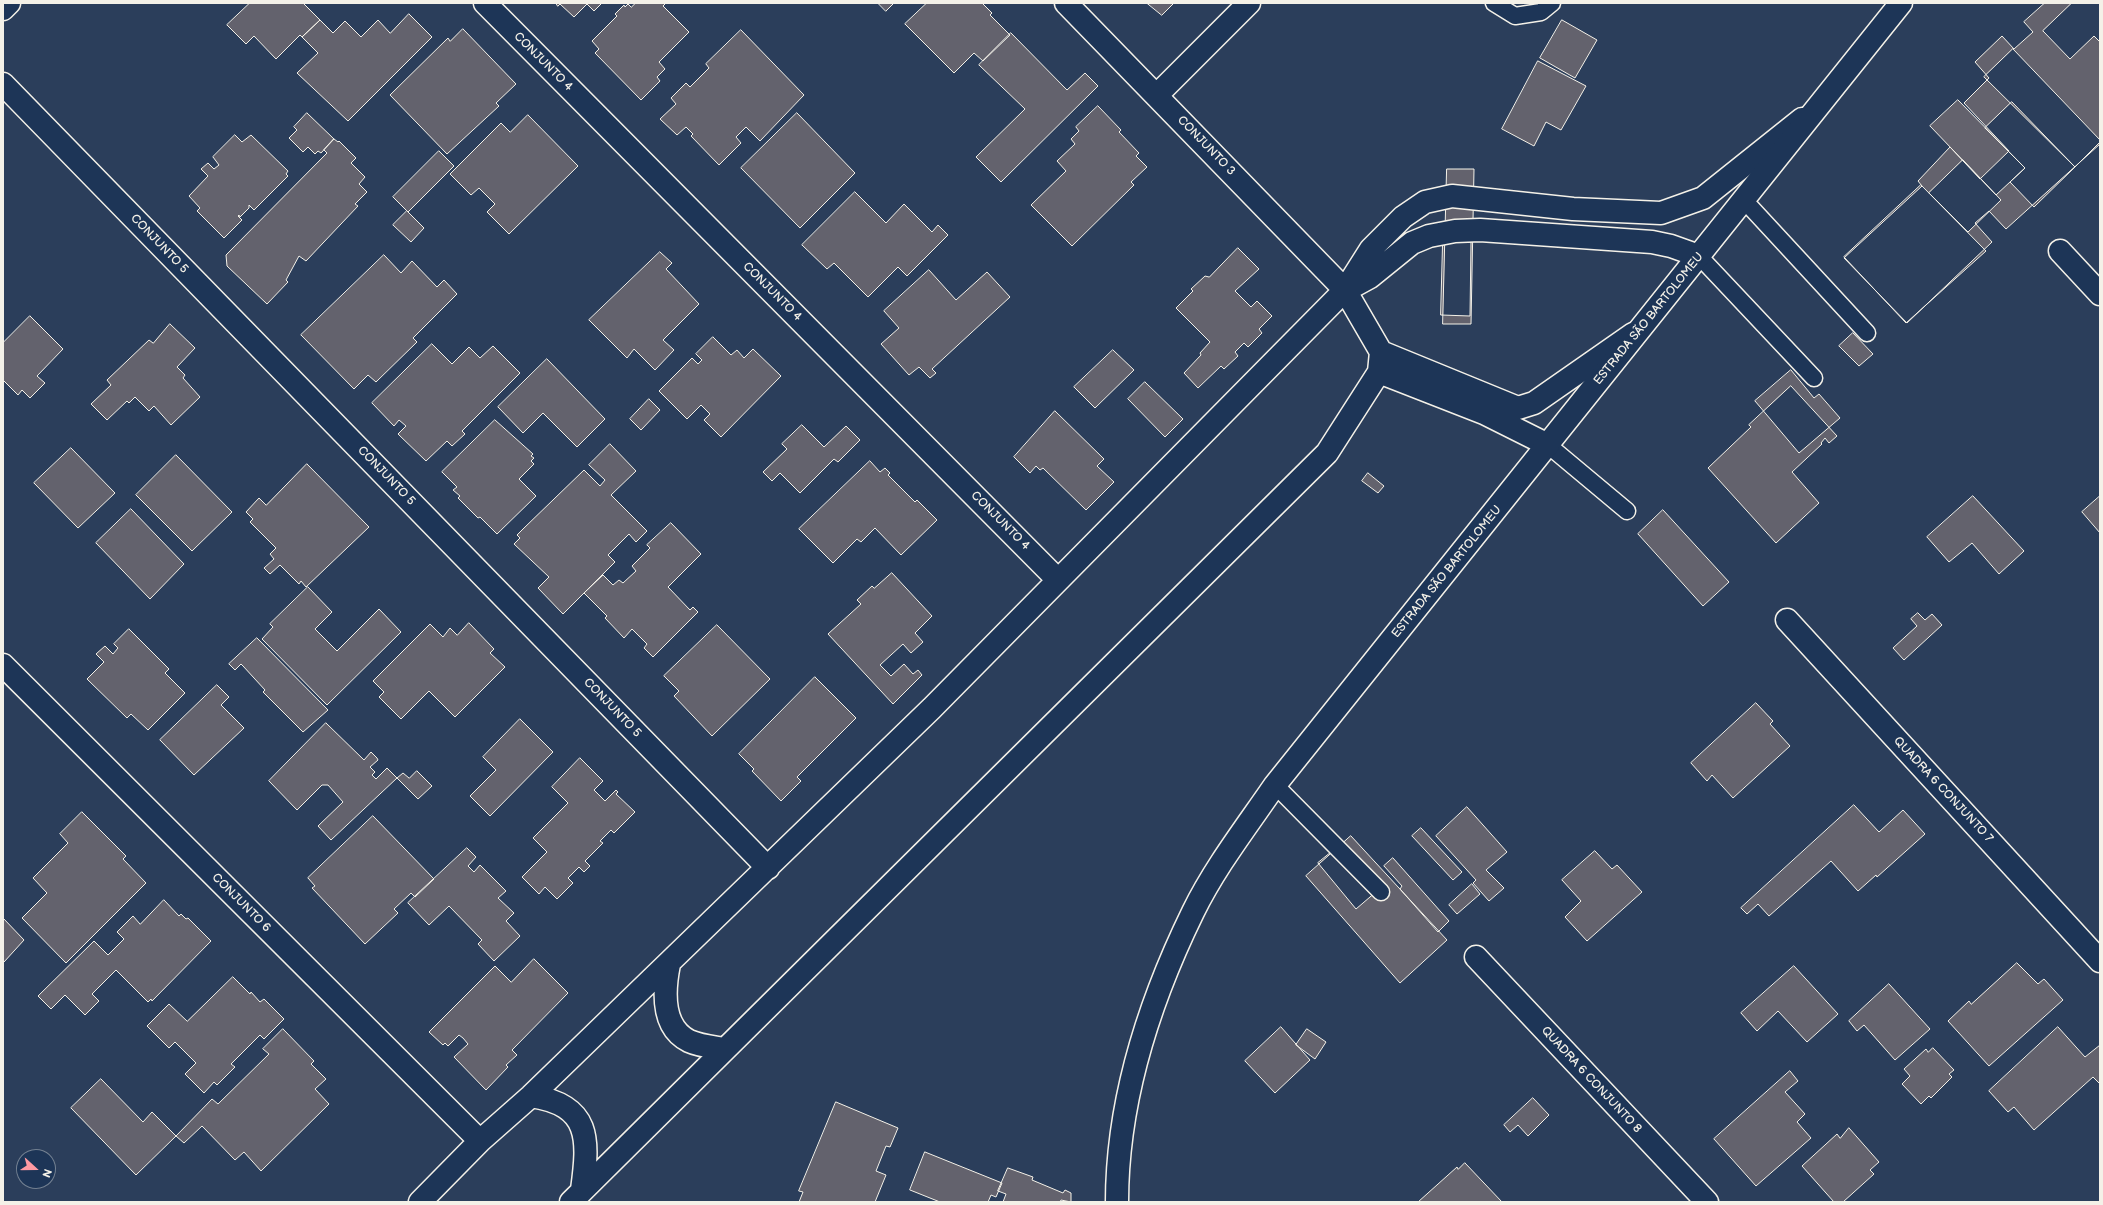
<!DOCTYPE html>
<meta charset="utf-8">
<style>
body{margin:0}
#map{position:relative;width:2103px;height:1205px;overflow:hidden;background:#2b3e5b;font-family:"Balsamiq Sans",sans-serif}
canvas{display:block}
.frame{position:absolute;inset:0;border:4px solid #f4f1e8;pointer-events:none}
.north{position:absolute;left:16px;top:1149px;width:40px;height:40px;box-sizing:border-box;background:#1d3557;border:1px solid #738091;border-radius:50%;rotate:111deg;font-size:11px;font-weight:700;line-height:16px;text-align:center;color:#f4f1e8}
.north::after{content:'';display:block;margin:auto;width:14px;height:18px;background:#ff9aa2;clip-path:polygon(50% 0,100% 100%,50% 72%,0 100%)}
</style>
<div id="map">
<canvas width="2103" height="1205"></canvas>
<div class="frame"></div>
<div class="north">N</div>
</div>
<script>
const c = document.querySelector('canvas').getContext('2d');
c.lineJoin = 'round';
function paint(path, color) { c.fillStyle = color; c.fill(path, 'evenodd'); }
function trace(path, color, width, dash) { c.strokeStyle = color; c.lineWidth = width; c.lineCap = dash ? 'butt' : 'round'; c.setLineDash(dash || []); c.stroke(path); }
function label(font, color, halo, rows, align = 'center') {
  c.font = font + ' "Balsamiq Sans",sans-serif'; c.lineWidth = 4; c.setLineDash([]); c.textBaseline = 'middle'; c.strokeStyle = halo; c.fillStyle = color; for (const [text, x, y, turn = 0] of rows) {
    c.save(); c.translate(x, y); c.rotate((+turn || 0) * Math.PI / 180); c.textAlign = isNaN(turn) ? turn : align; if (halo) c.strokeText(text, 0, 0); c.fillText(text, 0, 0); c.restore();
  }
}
const building = new Path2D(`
 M250,3H303L320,20L302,37L300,35L276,59L254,36L246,44L227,25Z
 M556,3H602L594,11L587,4L574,17L560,4L558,6Z
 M636,3H666L663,6L689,32L659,62L665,69L657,77L660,81L641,100L595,53L599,49L592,41L617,16L615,14L624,5L625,7L628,4L631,7Z
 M878,3H894L886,11Z
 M927,3H982L992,13L990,15L1010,35L983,61L974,53L954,73L905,24Z
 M1147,3H1174L1162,15Z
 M2045,3H2100V144L2006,229L1989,211L1975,223L1992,242L1907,323L1844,258L1922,186L1918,181L1950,147L1980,179L2009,151L1964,103L1989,78L1975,62L2002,36L2014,49L2033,32L2024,22Z
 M2072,3H2100V42L2094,36L2070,59L2043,31Z
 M409,14L432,37L348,121L297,73L318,53L302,37L320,20L333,33L345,21L361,37L378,20L390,33Z
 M1562,20L1597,40L1575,78L1540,58Z
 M463,29L516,84L496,103L499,106L447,154L390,95L448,38L450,41Z
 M741,30L804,95L760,141L746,127L736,137L741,143L719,165L691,136L693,134L686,127L677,135L660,119L676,104L671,98L686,83L690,87L709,68L706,64Z
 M1011,33L1067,90L1085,73L1098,86L1001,182L976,157L1025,109L979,65Z
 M2013,49L2100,140V142L2075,167L1984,77Z
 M1538,61L1586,86L1561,130L1546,122L1534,146L1502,129Z
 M1958,100L2025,168L1996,195L1930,126Z
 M2012,102L2075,167L2034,207L2010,182L2025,168L1985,128Z
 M1098,106L1121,130L1119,132L1139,153L1136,156L1147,167L1131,182L1134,185L1072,246L1031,205L1066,171L1057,161L1075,144L1071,139L1079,131L1076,127Z
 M307,113L334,139L321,153L318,151L315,154L308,147L303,152L289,138L297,130L294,127Z
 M797,113L855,173L800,228L741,168Z
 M528,115L578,166L509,234L487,212L495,204L479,188L471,195L450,174L501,123L510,132Z
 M235,135L242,142L251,135L288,171L286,174L288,176L254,210L249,205V208L240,217L239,215L238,216L242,220L224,238L197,211L200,208L189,196L208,176L201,169L208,163L214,169L219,165L213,157Z
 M334,139L338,142L339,141L356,158L351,163L365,177L359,184L367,192L355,204L358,206L306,261L299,256L286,280L288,282L267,304L227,266L226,255L327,153L324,150Z
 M439,151L454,166L408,212L393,197Z
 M1963,160L2001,200L1968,232L1929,193Z
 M1447,169H1474L1471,324H1443Z
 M1921,185L1986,251L1906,323L1844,257Z
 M855,192L886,223L904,204L932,232L938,225L948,235L907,276L898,267L868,297L834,263L827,269L802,245Z
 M407,211L424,228L411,242L393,225Z
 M1443,242H1471L1470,316L1441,315Z
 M1238,248L1259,269L1235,291L1251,307L1257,301L1272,316L1259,329L1262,333L1248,347L1244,343L1235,352L1238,356L1224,369L1221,366L1198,388L1184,373L1201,355L1200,353L1210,342L1176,308L1193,291L1191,289L1205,276L1209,277Z
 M660,252L672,263L666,269L699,304L663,340L674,350L655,370L634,349L627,358L589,320Z
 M384,255L401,273L412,261L437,287L444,280L457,294L413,338L417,342L376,382L368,375L354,389L301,335Z
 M929,270L956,300L987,272L1010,297L932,369L936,373L930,378L919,367L909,375L881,344L899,328L884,311Z
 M30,316L63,349L37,376L45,383L30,398L22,390L18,395L3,380V343Z
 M170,324L195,348L177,367L185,375L183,378L200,397L171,425L154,406L149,411L135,397L129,403L127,401L107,420L91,404L111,385L107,380L149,340L153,343Z
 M1853,333L1873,354L1859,366L1839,346Z
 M713,337L731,355L737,350L744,358L753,349L781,376L721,437L704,420L710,414L701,405L687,419L659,391L692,358L698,364L702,360L696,354Z
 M432,344L452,364L469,347L480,358L493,346L520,373L462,431L465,434L452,446L447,441L426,461L398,434L406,426L399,420L394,426L372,403Z
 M1113,350L1134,370L1095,408L1074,387Z
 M547,359L605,419L577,447L543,413L523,433L498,407Z
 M1791,370L1814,398L1819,394L1840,418L1799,453L1755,401Z
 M1145,382L1183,419L1165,437L1128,399Z
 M1791,386L1837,436L1829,443L1825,438L1821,443L1822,444L1792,472L1819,503L1776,543L1708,468L1751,427L1749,425Z
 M649,399L660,410L641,430L630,419Z
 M1055,411L1104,459L1097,466L1114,482L1086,510L1043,468L1040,470L1036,466L1030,473L1014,457Z
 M495,420L533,454L531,456L534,458L531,461L534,464L519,479L536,496L497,534L480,517L478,518L458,498L460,496L453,490L457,487L442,472Z
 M802,425L824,447L846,426L860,440L838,462L834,459L800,493L780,473L772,481L763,472L787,449L782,444Z
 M610,444L636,471L611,495L647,531L636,542L629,534L608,555L615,562L563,614L538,588L549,577L514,544L520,538L517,535L524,528L584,470L600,486L605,480L589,465Z
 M71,448L115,493L78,528L34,483Z
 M176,455L232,512L192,551L136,495Z
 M870,461L880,472L885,468L890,473L888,475L915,502L917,500L937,520L901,555L875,528L861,542L857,539L833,563L799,529Z
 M307,464L369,527L306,587L301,581L299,584L280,565L270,574L264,568L274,559L270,554L276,548L250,522L253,519L246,512L259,498L266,505Z
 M1368,473L1384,486L1378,493L1362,481Z
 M1973,496L2024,551L1999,574L1972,543L1949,562L1927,537Z
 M2100,496V533L2082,512Z
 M131,509L184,564L150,599L96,543Z
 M1663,510L1729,582L1703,606L1638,534Z
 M671,523L701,554L668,587L690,610L693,607L698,612L653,657L644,648L647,644L632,629L624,638L605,618L607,616L584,593L603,575L613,585L619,580L623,583L636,571L632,566L650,548L647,545Z
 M892,573L932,616L915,633L923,642L911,653L903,644L880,665L891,676L904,664L913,674L918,670L922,675L893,704L828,634L861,604L857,600L872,586L874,588Z
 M308,587L332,612L315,629L337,651L379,609L401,632L327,705L262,639L273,627L270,624Z
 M1918,613L1925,620L1932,614L1942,625L1904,660L1893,648L1917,626L1911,619Z
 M469,623L494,649L490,653L505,667L455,717L429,691L401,719L379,697L384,692L373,681L430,624L443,637L450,628L457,635Z
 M717,625L770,679L712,736L674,696L679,691L664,676Z
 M129,629L169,669L165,673L185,693L148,730L131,714L127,718L87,679L104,662L96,654L105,646L113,654L118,648L114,644Z
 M257,638L328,710L303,732L263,692L265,690L243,666L241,664L235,670L229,664Z
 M815,677L856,718L797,777L801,781L781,801L752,771L754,769L739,754Z
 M217,685L229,697L221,705L244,728L194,775L160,740Z
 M1756,703L1773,721L1770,724L1790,746L1733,798L1712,775L1707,781L1691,763Z
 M520,719L553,752L490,816L470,796L496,770L483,757Z
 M326,723L364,760L371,752L377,758L378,760L370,767L375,772L372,775L376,779L387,768L397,778L331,840L318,826L343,802L328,785H322L297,810L269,781Z
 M580,758L603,781L594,790L605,801L616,790L618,792L616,794L635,812L614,833L611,830L600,841L603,843L585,861L590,866L584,872L579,867L568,878L573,883L557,899L545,887L539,894L522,877L547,852L533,838L568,803L552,787Z
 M417,771L432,786L418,799L397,778L403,773L409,778Z
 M1854,805L1879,832L1903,810L1925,834L1877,877L1876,875L1858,891L1831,861L1769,916L1758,904L1747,914L1741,908Z
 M1467,807L1507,852L1486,870L1504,888L1489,901L1473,883L1476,880L1436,836Z
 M82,812L126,856L123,859L146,883L66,963L22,918L47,893L33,878L68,843L60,834Z
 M373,816L434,879L415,897L411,893L394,909L398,913L365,944L312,888L315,886L308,878Z
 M1421,828L1462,872L1453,880L1412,836Z
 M1351,836L1447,940L1400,983L1306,876Z
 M1339,846L1377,891L1356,909L1318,863Z
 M467,848L476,857L468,866L474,872L480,865L506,891L498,898L514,913L506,921L520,936L494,961L478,944L482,940L449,906L429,925L408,903Z
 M1595,851L1612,869L1617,865L1642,892L1587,941L1565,917L1581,901L1562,880Z
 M1393,858L1449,921L1438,932L1400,889L1402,886L1384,866Z
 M1472,884L1480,894L1457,914L1449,905Z
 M164,900L179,916L181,914L186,919L188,918L211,941L152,1001L151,999L148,1002L116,970L92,994L99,1001L85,1015L65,995L51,1009L38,996L94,941L108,955L124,939L117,932L133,916L140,924Z
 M3,918L24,940L4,962L3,961Z
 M534,959L568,993L512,1050L517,1055L506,1065L508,1067L486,1090L454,1057L468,1044L463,1038L459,1035L448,1046L445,1043L443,1045L429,1032L495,966L511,982Z
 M2017,963L2038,984L2044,979L2063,1000L1989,1066L1948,1021L1969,1001L1971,1004Z
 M1794,966L1838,1014L1807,1042L1778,1011L1757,1031L1741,1013Z
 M233,977L250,994L251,992L260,1002L264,999L284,1019L264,1039L260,1035L231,1064L235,1067L217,1085L214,1082L204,1093L185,1074L196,1063L175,1042L169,1048L147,1026L169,1004L187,1021Z
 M1889,984L1930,1029L1895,1060L1864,1025L1857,1031L1849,1021Z
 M1281,1027L1310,1060L1275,1093L1245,1061Z
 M2058,1027L2085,1057L2100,1045V1082L2099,1083L2093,1077L2034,1130L2014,1107L2008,1112L1989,1091Z
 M283,1029L314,1061L311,1064L326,1079L315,1089L329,1104L261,1171L244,1152L235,1160L202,1126L184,1143L176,1136L212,1099L218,1104L269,1054L263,1049Z
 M1307,1029L1326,1042L1315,1059L1296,1045Z
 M1933,1048L1954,1070L1949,1074L1952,1077L1931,1098L1929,1096L1921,1104L1902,1084L1910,1076L1904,1069L1926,1049L1928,1052Z
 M1790,1071L1798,1081L1785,1092L1805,1114L1797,1122L1811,1138L1756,1186L1714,1139Z
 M101,1079L143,1122L152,1112L176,1136L136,1175L71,1108Z
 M1533,1098L1549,1115L1528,1136L1518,1125L1510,1132L1504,1125Z
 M836,1102L898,1128L890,1147L886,1146L876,1171L886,1175L875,1202H799L803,1192L799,1191Z
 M1849,1128L1879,1162L1870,1170L1874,1174L1843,1202H1834L1802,1166L1837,1134L1840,1138Z
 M925,1152L1002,1183L996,1197L991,1195L988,1202H940L910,1190Z
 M1465,1163L1502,1202H1418L1457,1167L1458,1169Z
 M1008,1168L1033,1177L1032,1180L1063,1193L1065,1190L1071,1193V1202L1061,1200L1060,1202H1003L1006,1194L998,1191Z`);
paint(building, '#63626d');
trace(building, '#f4f1e8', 1);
const service = new Path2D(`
 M1494,3L1515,16L1541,12L1552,3
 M1744,200L1867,333
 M1699,256L1814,378
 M1548,445L1627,511
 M1275,785L1381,892`);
const minor = new Path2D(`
 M485,3L1058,580
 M3,9L9,3
 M3,84L768,868
 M1157,95L1249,3
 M2060,251L2100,294
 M1348,289L1370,277L1412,243L1429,236L1455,231L1480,230L1652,242L1671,246L1699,256
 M1381,352L1518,408L1534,403L1633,334
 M1379,372L1484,413L1548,445
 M1787,620L2100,961
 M3,665L480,1141
 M1476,957L1707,1202
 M669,964C664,989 661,1027 689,1041C700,1046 713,1047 725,1049
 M531,1096C591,1105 589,1139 582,1190
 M420,1202L480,1141L531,1096L932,708L1345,290L1371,249L1403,217L1425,202L1452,196L1573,209L1661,213L1703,198L1802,119
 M571,1202L1327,453L1379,372L1381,352L1345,290L1066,3`);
const tertiary = new Path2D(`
 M1117,1202C1117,1101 1149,1002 1193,912C1215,867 1247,826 1275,785L1901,3`);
trace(service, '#f4f1e8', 19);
trace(minor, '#f4f1e8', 25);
trace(tertiary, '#f4f1e8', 25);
trace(service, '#1d3557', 16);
trace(minor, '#1d3557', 22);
trace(tertiary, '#1d3557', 22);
label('12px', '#f4f1e8', '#1d3557', [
 ["CONJUNTO 4",543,62,45],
 ["CONJUNTO 3",1206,146,46],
 ["CONJUNTO 5",159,244,46],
 ["CONJUNTO 4",772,292,45],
 ["ESTRADA SÃO BARTOLOMEU",1649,319,-51],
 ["CONJUNTO 5",386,476,46],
 ["CONJUNTO 4",1000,521,45],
 ["ESTRADA SÃO BARTOLOMEU",1447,572,-51],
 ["CONJUNTO 5",612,708,46],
 ["QUADRA 6 CONJUNTO 7",1943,790,47],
 ["CONJUNTO 6",241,903,45],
 ["QUADRA 6 CONJUNTO 8",1591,1080,47]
]);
</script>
